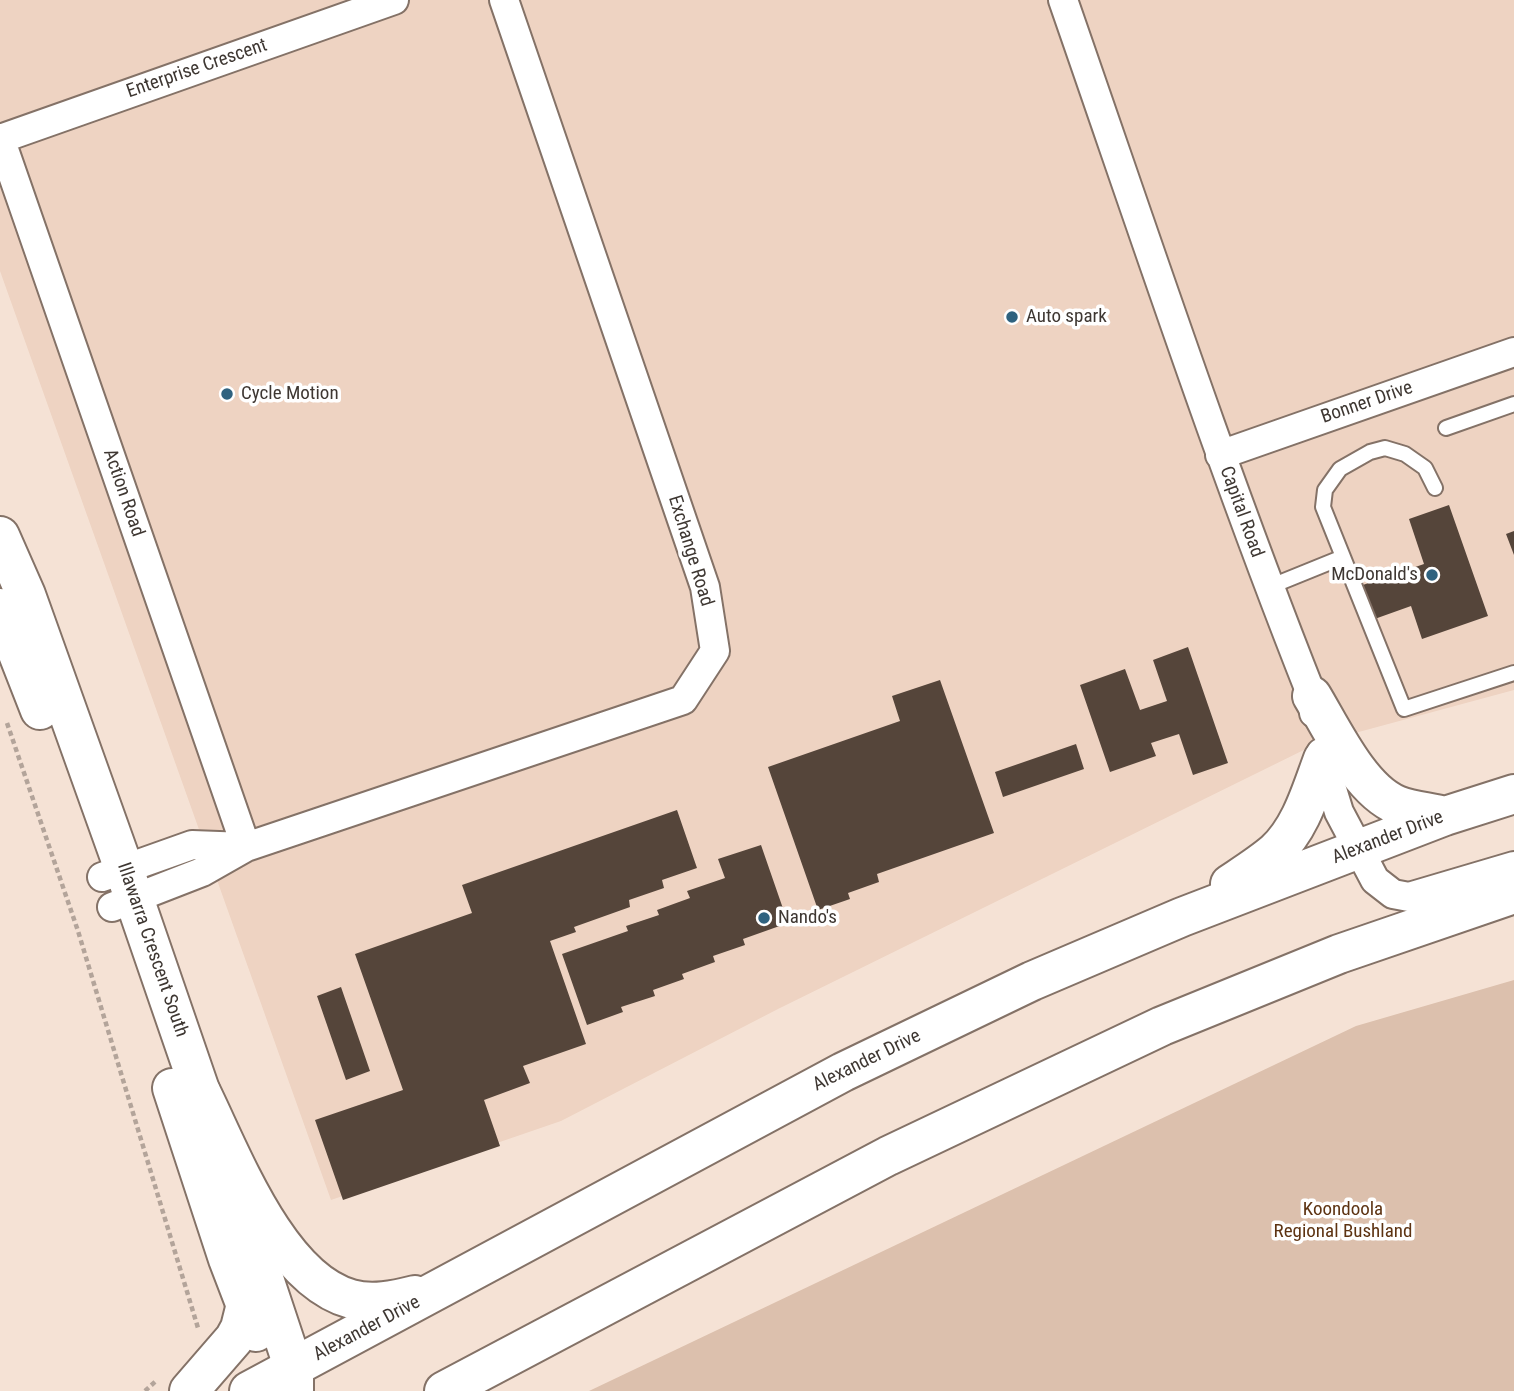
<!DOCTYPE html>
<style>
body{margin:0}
canvas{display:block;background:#f5e2d5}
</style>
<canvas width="1514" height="1391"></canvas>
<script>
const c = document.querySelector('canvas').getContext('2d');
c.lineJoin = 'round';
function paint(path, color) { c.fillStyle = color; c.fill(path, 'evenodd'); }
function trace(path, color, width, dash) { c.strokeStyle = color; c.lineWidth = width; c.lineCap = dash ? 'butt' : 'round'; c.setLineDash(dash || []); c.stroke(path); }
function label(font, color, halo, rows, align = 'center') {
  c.font = font + ' "Roboto Condensed",sans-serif'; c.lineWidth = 7; c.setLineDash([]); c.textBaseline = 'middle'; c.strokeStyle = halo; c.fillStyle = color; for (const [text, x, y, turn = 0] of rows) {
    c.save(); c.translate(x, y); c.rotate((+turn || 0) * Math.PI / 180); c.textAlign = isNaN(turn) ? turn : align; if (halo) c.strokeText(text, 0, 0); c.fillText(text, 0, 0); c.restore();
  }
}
paint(new Path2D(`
 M0,0H1514V690L1318,743L778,1009L561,1121L331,1200L0,271Z`), '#eed3c2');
paint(new Path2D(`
 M1514,980V1391H589L1356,1026Z`), '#dcc0ad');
paint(new Path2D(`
 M1449,505L1488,616L1422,639L1411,606L1369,621L1357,587L1424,564L1409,519Z
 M1514,531V555L1506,534Z
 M1188,647L1228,763L1193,775L1179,734L1151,743L1156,756L1110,772L1080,685L1125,669L1140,710L1167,701L1153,660Z
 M940,680L994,833L877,874L879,882L848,893L850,899L818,910L768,767L900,721L892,696Z
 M1076,744L1084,769L1003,797L995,772Z
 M677,810L697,868L662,880L664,888L629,900L630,907L574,927L576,932L550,941L586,1044L523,1066L530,1083L484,1100L500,1146L343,1200L315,1120L403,1090L355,954L472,913L462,885Z
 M761,845L788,923L743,939L745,945L713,956L715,962L682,974L684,979L653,990L655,996L621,1007L623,1012L587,1025L562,954L628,931L626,926L659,915L657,910L690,898L687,891L725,878L718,859Z
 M341,987L370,1071L346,1080L317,996Z`), '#55453a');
const lane = new Path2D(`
 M1446,428L1514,404
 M1435,488L1425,468L1405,454L1385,448L1370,452L1340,469L1325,490L1323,507L1404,709L1514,673
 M1269,587L1343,557`);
const street = new Path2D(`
 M1063,0C1144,233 1221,467 1312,696L1314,713
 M0,138L246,847
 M0,139L394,0
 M1220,455L1514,352
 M1321,753L1339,812L1375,880L1393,894L1409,897L1514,866
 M102,877L192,845L246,847
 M112,907L202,872L246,847L683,700L715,651L705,587L504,0`);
const secondary = new Path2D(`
 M0,536L26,595L124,869L211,1122
 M0,608L40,710
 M172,1088L228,1259L256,1332
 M230,1176L294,1369V1391`);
const primary = new Path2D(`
 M1312,696C1332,729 1360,790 1397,805C1412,811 1430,812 1445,816
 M1230,884C1245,874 1261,864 1275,852C1301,828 1311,791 1323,759
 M201,1092C232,1155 278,1279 351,1299C372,1305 395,1300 415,1295
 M189,1391L234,1339L240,1328L246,1304
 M249,1391L843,1072L1032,981L1182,917L1445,816L1514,794
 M444,1391L888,1156L1162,1026L1339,954L1514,894`);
trace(lane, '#847267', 18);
trace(street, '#847267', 32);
trace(secondary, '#847267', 42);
trace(primary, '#847267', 42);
trace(new Path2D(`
 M7,723L78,931L198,1328
 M145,1391L157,1380`), '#b3a49a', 4.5, [5, 3.5]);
trace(lane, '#fff', 14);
trace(street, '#fff', 28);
trace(secondary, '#fff', 38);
trace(primary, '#fff', 38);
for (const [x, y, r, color] of [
 [1012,317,7,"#2f627f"],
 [227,394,7,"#2f627f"],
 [1432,575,7,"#2f627f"],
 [764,918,7,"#2f627f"]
]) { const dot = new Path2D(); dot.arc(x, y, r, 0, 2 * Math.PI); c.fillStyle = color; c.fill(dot); trace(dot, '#fff', 2.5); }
label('19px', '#3e3732', '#fff', [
 ["Enterprise Crescent",197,69,-19],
 ["Bonner Drive",1367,403,-19],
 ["Action Road",123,493,71],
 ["Capital Road",1241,512,70],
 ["Exchange Road",690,551,73],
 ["Alexander Drive",1388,838,-21],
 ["Illawarra Crescent South",152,950,71],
 ["Alexander Drive",867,1061,-26],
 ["Alexander Drive",367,1329,-28]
]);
label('19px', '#3e3732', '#fff', [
 ["Auto spark",1026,317],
 ["Cycle Motion",241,394],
 ["McDonald's",1418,575,"right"],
 ["Nando's",778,918]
], 'left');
label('19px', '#5d3312', '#fff', [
 ["Koondoola",1343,1210],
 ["Regional Bushland",1343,1232]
]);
</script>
